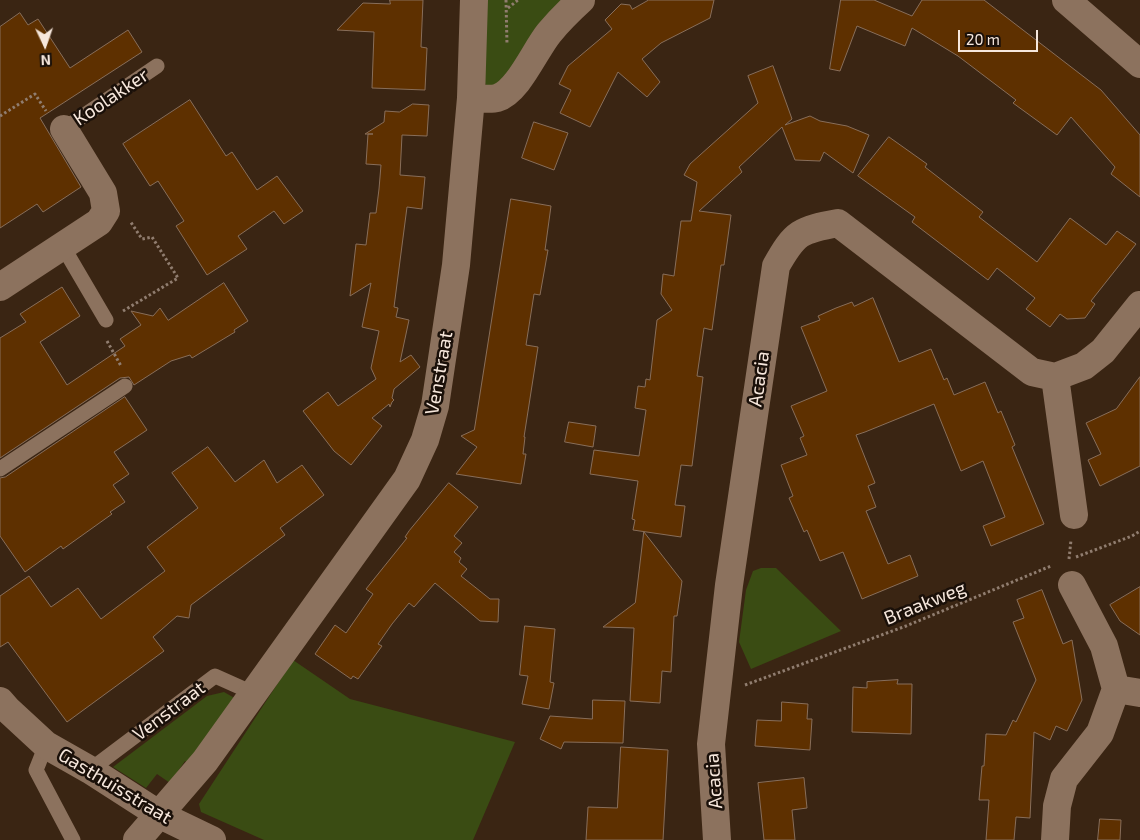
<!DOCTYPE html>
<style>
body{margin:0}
#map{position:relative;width:1140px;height:840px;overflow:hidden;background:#3a2513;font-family:"Exo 2",sans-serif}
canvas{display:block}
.north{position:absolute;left:20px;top:20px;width:50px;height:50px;-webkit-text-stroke:4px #1a1009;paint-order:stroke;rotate:177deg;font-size:14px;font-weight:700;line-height:20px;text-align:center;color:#f6e7dc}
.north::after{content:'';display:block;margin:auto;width:18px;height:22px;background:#f6e7dc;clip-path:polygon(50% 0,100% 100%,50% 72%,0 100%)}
.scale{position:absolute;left:958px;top:30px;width:80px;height:22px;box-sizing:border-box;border:2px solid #f6e7dc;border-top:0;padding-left:6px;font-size:15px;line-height:18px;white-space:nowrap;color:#f6e7dc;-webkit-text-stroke:4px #1a1009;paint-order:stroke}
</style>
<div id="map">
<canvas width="1140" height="840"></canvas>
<div class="north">N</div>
<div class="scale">20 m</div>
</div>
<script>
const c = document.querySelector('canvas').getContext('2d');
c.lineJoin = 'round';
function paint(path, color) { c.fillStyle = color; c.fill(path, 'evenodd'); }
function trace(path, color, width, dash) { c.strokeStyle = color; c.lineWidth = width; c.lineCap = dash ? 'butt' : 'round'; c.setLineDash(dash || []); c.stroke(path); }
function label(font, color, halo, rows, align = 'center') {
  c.font = font + ' "Exo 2",sans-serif'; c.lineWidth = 5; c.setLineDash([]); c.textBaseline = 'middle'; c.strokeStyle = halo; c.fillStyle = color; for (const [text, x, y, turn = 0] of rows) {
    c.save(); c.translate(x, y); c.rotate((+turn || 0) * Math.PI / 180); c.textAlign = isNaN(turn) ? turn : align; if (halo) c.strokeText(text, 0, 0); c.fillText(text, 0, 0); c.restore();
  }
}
paint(new Path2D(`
 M487,0H566L502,86L487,87L484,81Z
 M761,568H776L841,631L751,669L739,642L746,590L753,571Z
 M293,660L350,699L515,742L473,840H264L201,812L199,804Z
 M224,692L238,700L191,766L185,761L170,783L157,774L146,788L113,767L207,696Z`), '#3a4c13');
const building = new Path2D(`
 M390,0H423L421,47L427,48L425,90L372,88L374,32L337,30L363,3L390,4Z
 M649,0H714L710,18L661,43L642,59L660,82L647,97L618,72L590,127L560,113L571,90L559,84L568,66L612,29L605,20L621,4L630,5L632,9Z
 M841,0H874L912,16L922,0H984L1101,90L1140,135V197L1111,174L1115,167L1071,117L1057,135L1013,103L1016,100L958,56L912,28L905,46L857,26L840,71L830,69Z
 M20,13L28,25L38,19L70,68L128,30L142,52L40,118L81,187L43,212L37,204L0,228V27Z
 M773,66L792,119L785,125L810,116L820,121L847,126L869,135L853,173L824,152L820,161L795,160L782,127L739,167L742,172L699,211L731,215L724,265H721L712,330L704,328L697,376L703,377L692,466L681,465L675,505L685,506L681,537L633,530L635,520L632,519L638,481L590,474L594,450L639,456L646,410L635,408L638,386L645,387L646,379L650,380L657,320L672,310L661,294L663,274L674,276L681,221H691L697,182L684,175L690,164L758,103L748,76Z
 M190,100L226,156L232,152L257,190L277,176L303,211L284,224L274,211L238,236L247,249L207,275L176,226L184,221L158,181L150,186L123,144Z
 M413,104L429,105L427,136L402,135L400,175L425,177L422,209L407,207L394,307L398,308L396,317L409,320L400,362L411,355L420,367L394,389L392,398L394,400L392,402L390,407L389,404L372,418L382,426L351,465L334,451L303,411L328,392L338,406L376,379L371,368L379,331L362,327L371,283L350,296L356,244L366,245L370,213H376L379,189L381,165L366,164L368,134H373H365L384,122L385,111L399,112Z
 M534,122L568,133L554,170L522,158Z
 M889,137L927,164L925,167L983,212L979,217L1037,262L1070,218L1106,245L1117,231L1136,244L1091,301L1095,304L1085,318L1067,319L1060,314L1050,327L1026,309L1035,298L997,268L988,280L912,222L915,217L858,176Z
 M511,199L551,206L545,250H548L540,295L534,294L526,345L538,347L524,437H525L523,454H526L521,484L456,474L477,447L461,436L474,430Z
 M224,283L248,321L234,330L235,332L192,358L190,355L171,361L134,385L129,377L120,378L0,458V338L26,322L20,314L62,287L80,316L40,342L67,385L125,346L120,339L141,325L131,311L153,316L160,308L168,320Z
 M873,298L899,362L931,349L944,380L947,378L954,395L985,382L998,413L1001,411L1015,445L1012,447L1044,524L991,546L983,526L1005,517L983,461L961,471L934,404L865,432L856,435L875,483L868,486L876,507L866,511L888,564L910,555L918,576L862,599L843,552L820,561L807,530L804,532L789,498L793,496L781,465L807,455L800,438L804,436L791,406L827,391L801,327L820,320L818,316L836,308L852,302L854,306Z
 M1140,377V466L1100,486L1088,460L1101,454L1086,423L1116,409Z
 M125,397L147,430L114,452L129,474L113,485L125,502L110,512L112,514L63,549L61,546L25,572L0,536V478L5,477Z
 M569,422L596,426L593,447L565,442Z
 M208,447L235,482L264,460L277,483L302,465L324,495L280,528L285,535L191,605L189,618L177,616L153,637L164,651L67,722L8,642L0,647V596L29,576L51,607L78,588L101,619L165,571L147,547L198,508L172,473Z
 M449,483L478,507L454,536L462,543L454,552L461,558L459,562L467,569L461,576L490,599H499L498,622L480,621L435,583L414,607L409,603L392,624L378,644L382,646L358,679L353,676L351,679L315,654L335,625L346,633L373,594L366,589L407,538L405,537L409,531Z
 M644,532L682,581L677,616H674L671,672L662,671L660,703L630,701L634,628L603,627L635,603Z
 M1140,587V635L1120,621L1110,605Z
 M1042,590L1063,644L1072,640L1082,700L1067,731L1056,726L1050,740L1034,732L1030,818L1016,817L1014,840H986L989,800H979L982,766H984L986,734L1006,735L1013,720L1016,722L1036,680L1013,622L1024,618L1017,600Z
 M525,626L555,629L550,682L554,683L549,709L522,704L528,676L520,675Z
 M898,680L897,684H912L911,734L852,732L853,687L867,688V682Z
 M593,700L625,701L623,743L564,742L561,749L540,739L550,716L592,719Z
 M782,702L808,704L807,719H812L810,750L755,746L757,720L781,721Z
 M621,747L668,750L663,840H586L588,807L617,808Z
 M804,778L807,808L792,810L795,840H764L758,783Z
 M1100,819L1121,820L1120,840H1098Z`);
paint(building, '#5e3000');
trace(building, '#886e5a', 1);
trace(new Path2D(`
 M506,0L507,45
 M508,8L518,0
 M0,116L35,94L46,111
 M123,311L178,278L152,237L142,239L130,221
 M107,341L121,366
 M1076,557L1132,536L1140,531
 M1069,559L1071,540
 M745,685L906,626L1051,566`), '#907d6f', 3, [2.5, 2.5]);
trace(new Path2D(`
 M64,129L157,66
 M62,245L106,320
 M0,469L125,386
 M46,745L36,770L73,840
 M90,770L215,676L253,693`), '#8c725e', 15);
trace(new Path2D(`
 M1066,0L1140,64
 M471,98C479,98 490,100 497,98C518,92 535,50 549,33C559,21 570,10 581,0
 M0,287L99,222L106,211L103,193L64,129
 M1055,377L1074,515
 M1116,689L1140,693
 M0,701L7,709L46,745L90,770L160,815L212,840
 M137,840L205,761L407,479L425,440L435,406L456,265L471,98L474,0
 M717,840L711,744L729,585L776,266C795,232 800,230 838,223L1032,372L1055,377L1084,366L1103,351L1140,305
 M1055,840L1057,806L1064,779L1100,733L1116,689L1104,646L1072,585`), '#8c725e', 28);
label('19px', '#f6e7dc', '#1a1009', [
 ["Koolakker",111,97,-34],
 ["Venstraat",439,373,-80],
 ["Acacia",759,379,-82],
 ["Braakweg",925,603,-22],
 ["Venstraat",169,711,-37],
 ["Acacia",714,781,-94],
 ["Gasthuisstraat",115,786,31]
]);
</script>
